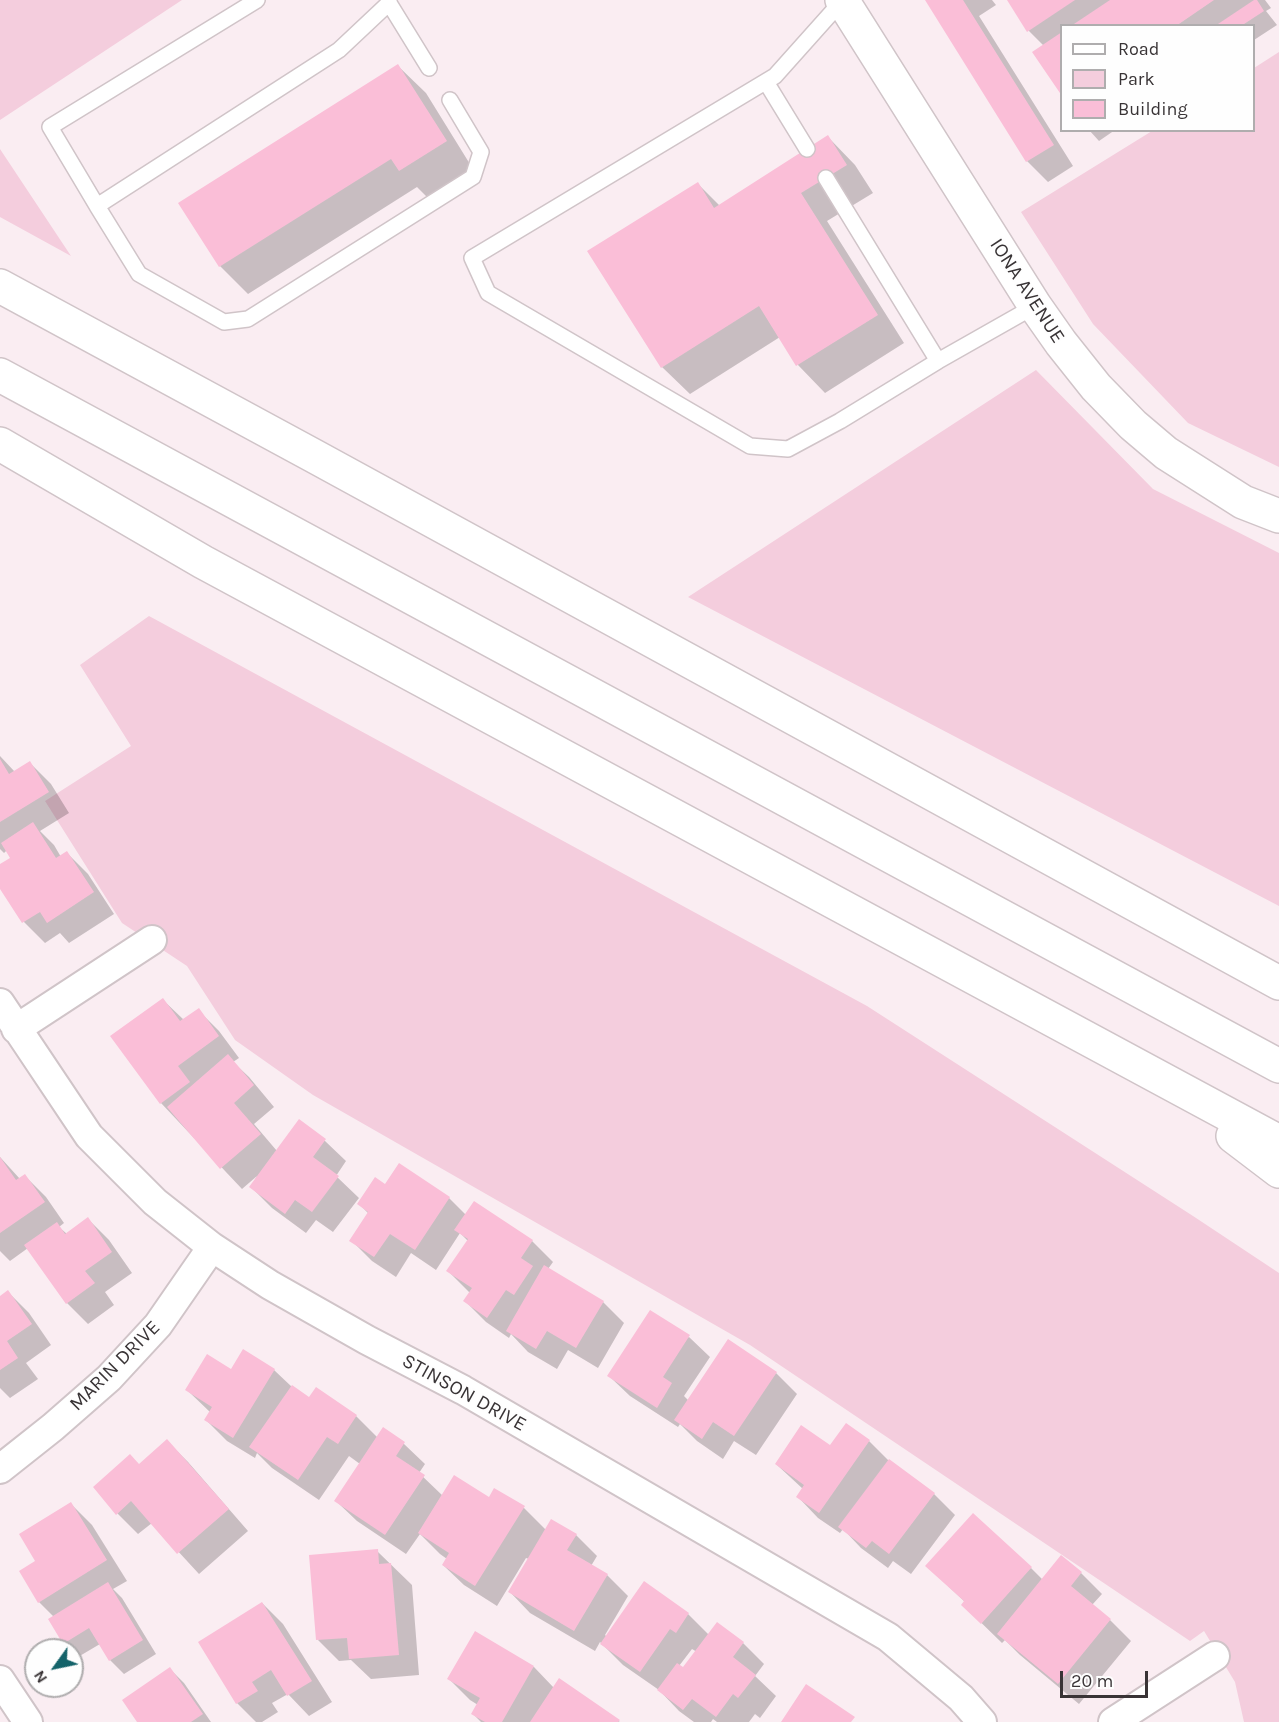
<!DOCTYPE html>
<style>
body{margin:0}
#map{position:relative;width:1279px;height:1722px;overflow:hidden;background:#faedf2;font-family:Karla,sans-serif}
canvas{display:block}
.legend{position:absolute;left:1060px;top:24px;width:195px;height:108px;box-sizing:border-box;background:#fefefe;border:2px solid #afadae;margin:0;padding:8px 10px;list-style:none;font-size:18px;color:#393436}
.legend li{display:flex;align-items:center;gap:12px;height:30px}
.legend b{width:30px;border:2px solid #afadae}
.north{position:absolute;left:24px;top:1638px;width:60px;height:60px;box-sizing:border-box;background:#fefefe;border:2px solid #afadae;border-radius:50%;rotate:237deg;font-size:16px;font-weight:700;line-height:24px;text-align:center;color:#393436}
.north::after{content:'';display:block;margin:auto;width:21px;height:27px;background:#14636a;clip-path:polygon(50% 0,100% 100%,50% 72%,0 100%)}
.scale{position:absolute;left:1060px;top:1671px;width:88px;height:27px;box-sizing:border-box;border:3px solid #393436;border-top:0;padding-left:8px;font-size:18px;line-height:21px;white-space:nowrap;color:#393436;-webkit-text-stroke:4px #fefefe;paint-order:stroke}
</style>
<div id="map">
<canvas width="1279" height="1722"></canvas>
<ul class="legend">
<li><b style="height:8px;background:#fff"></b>Road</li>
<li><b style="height:16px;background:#f4cddd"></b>Park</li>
<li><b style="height:16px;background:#fabed7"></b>Building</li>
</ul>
<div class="north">N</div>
<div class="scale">20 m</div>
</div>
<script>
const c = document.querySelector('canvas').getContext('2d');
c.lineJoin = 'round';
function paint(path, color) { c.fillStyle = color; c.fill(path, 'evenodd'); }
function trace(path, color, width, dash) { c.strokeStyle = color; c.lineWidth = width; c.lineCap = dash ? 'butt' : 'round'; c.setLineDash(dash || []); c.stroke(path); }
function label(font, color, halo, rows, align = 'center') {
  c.font = font + ' Karla,sans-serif'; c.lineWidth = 4.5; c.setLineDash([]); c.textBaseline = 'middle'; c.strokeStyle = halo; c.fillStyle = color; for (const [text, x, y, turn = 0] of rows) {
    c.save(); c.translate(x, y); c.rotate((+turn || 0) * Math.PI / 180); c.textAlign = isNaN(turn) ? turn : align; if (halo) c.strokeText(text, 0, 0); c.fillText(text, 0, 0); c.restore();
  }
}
paint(new Path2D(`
 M0,0H182L0,120Z
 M1279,52V467L1188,423L1093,324L1021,212L1152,131L1254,130V68Z
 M0,149L71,256L0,217Z
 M1036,370L1153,489L1279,553V906L688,597Z
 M149,616L867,1006L1193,1216L1279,1273V1722H1244L1235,1682L1204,1631L1190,1641L750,1345L313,1095L235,1040L187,966L122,923L45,801L131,746L80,665Z`), '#f4cddd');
paint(new Path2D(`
 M927,0H992L996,5L979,16L1073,166L1048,182L1027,161Z
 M1009,0H1265L1271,8L1266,11L1277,25L1254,40V26H1062V93L1044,46L1029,31Z
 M398,66L426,93L473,169L428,198L417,187L248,294L220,266L180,204Z
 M1089,130H1115L1099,141Z
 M828,137L855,165L873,193L827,221L904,343L825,393L798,365L780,337L690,394L662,367L697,183L720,206Z
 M0,756L15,772L30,763L51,784L69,813L40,831L54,845L61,857L67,853L88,874L114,914L69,943L60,933L45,943L24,922L0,886V866L12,858L7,850L4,853L0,849Z
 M163,1000L184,1020L198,1010L219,1031L239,1058L233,1062L249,1077L274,1107L254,1124L277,1151L299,1121L325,1141L346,1161L336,1176L359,1198L333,1232L316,1220L306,1233L272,1208L251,1187L257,1176L242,1189L161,1103Z
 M0,1157L20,1179L25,1176L46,1197L64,1223L59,1227L67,1234L88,1219L109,1240L132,1273L105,1292L114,1305L88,1324L67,1303L28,1248L10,1261L0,1251Z
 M385,1186L449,1198L466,1215L532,1241L553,1262L548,1269L603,1302L624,1323L598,1368L568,1350L557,1369L528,1352L511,1334L509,1338L486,1322L465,1301L470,1293L448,1271L468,1241L460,1233L436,1270L411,1253L396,1277L372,1261L351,1240L369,1214L359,1204Z
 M8,1292L29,1313L51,1345L26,1363L38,1379L10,1398L0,1388V1298Z
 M689,1337L710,1357L684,1396L689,1401L776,1373L797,1394L756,1455L734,1441L723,1459L697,1441L680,1424L678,1427L630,1396L609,1376Z
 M274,1370L292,1387L309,1399L356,1416L378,1438L384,1429L404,1444L425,1464L419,1473L443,1496L489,1499L524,1508L546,1530L576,1535L597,1556L591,1566L607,1575L628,1596L605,1635L607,1637L688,1614L709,1635L743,1643L764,1664L755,1676L776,1696L760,1718L755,1714L749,1722H717L713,1719L711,1722H694L679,1711L659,1690L623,1665L600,1642L595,1651L530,1613L510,1592L529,1559L526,1558L497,1606L464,1585L443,1565L447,1559L440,1554L420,1534L406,1554L357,1521L336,1501L360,1464L349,1456L319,1500L272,1468L257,1453L255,1458L227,1441L206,1420L211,1413L187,1390L232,1371ZM692,1649L697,1652L683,1670L679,1666Z
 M167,1441L188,1462L248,1531L199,1574L152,1523L138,1534L117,1513L140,1466Z
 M869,1441L889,1461L934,1494L955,1515L911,1574L893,1561L888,1568L861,1548L843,1529L840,1533L818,1518L798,1497L803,1489L776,1464L831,1448Z
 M71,1504L92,1525L127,1581L113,1589L122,1598L156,1654L124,1674L110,1660L100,1644L78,1657L64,1643L50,1620L54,1617L39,1602L37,1561Z
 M377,1551L412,1585L419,1675L371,1679L351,1660L339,1661L318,1640Z
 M1062,1557L1081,1573L1102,1594L1092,1605L1110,1620L1131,1641L1079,1704L1020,1655L1005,1640L1002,1643L963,1605L965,1602L948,1586L1031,1568L1043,1580Z
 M262,1603L283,1624L332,1702L309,1716L288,1694L272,1703L278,1712L262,1722H256L237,1703L200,1643Z
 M534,1667L554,1688L620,1722H481L473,1714L478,1705L470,1700L449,1679Z
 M170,1669L184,1683L211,1722H139Z`), '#0003');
paint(new Path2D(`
 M925,0H963L1054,145L1026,162Z
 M1007,0H1075L1027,32Z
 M1110,0H1214L1176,26H1071Z
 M1254,0H1257L1264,11L1241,26H1215Z
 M1062,32V96L1032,52Z
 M398,64L447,141L399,171L391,159L219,267L178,203Z
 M828,135L847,165L801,193L878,315L796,366L759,306L661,368L587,251L698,182L714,208Z
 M0,759L9,774L30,761L49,792L0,822Z
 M33,822L56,858L67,851L94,892L47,923L40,912L22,923L0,889V864L10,858L1,843Z
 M163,998L180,1021L199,1008L219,1036L178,1066L190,1082L160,1104L110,1036Z
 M228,1054L254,1085L234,1103L261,1134L220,1169L167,1107Z
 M299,1119L326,1139L313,1157L339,1176L312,1212L295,1200L285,1214L249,1187Z
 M0,1157L16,1180L25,1174L45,1202L0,1233Z
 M399,1163L450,1197L415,1250L390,1234L374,1257L349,1241L368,1212L357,1204L375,1177L385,1184Z
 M474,1201L533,1240L521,1258L533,1266L514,1295L506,1290L487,1318L463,1301L472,1288L446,1271L468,1239L454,1230Z
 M88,1217L112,1252L85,1271L95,1283L66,1304L24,1245L57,1222L65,1234Z
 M544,1265L604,1301L576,1348L547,1331L536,1349L506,1331Z
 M8,1290L32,1324L7,1341L18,1358L0,1370V1296Z
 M650,1310L690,1335L663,1377L672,1383L657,1408L607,1376Z
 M728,1339L777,1372L734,1436L713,1422L702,1439L674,1420Z
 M243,1349L275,1369L233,1438L204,1420L212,1407L185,1390L207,1354L231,1369Z
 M292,1385L309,1397L316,1387L357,1415L338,1444L327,1437L298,1480L249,1447Z
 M846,1423L870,1440L819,1513L796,1497L804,1485L775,1464L801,1425L830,1445Z
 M383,1427L405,1442L396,1456L425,1475L385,1535L334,1501Z
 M167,1439L229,1509L177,1554L131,1501L116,1515L93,1487L130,1454L139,1464Z
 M889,1459L935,1493L889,1554L872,1541L866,1548L838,1527Z
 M454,1475L489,1497L494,1488L525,1506L475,1586L442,1565L449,1553L418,1533Z
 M71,1502L107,1560L38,1603L19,1571L35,1561L19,1534Z
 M973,1513L1032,1567L981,1624L961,1605L964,1601L925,1566Z
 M551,1519L577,1534L567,1550L608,1574L574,1631L508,1592Z
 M378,1549L379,1564L391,1563L399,1655L349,1659L347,1638L316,1640L309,1555Z
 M1061,1555L1082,1572L1071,1586L1111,1619L1058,1684L997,1634Z
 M644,1581L689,1613L676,1633L670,1629L640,1672L600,1644Z
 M108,1582L143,1640L109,1661L89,1628L63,1644L48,1619Z
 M262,1602L312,1681L287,1696L271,1670L252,1682L258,1691L236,1704L198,1642Z
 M717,1622L744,1642L733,1657L756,1675L738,1698L733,1694L716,1717L692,1699L683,1710L657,1690L677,1663L683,1667Z
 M475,1631L534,1666L502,1722H485L471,1714L480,1698L447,1679Z
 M170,1667L203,1714L191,1722H137L122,1700Z
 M559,1678L620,1720L618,1722H530Z
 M806,1684L855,1717L851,1722H781Z`), '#fabed7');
const lane = new Path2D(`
 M257,0L50,127L97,206L339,50L389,3V0
 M842,1L775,76L472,258L488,293L750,446L788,449L840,421L938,361L1035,306
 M389,3L429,68
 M766,82L807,149
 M826,178L938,361
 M97,206L139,274L224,322L248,319L473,177L481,152L450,100`);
const street = new Path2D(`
 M0,1003L89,1136L155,1202L212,1247L270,1285L367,1340L463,1390L888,1637L961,1698L982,1722
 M16,1029L152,940
 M0,1469L53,1427L109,1378L158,1325L212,1247
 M0,1680L28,1722
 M1113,1722L1215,1656`);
const secondary = new Path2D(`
 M842,0L1035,306L1061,343L1096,387L1133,425L1166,453L1243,502L1279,516`);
const highway = new Path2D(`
 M0,286L314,456L1279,983
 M0,375L1279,1066
 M0,444L203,562L1279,1142
 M1233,1136L1279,1171`);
trace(lane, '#d0c4c8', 18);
trace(street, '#d0c4c8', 32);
trace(secondary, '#d0c4c8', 36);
trace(highway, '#d0c4c8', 36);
trace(lane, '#fff', 15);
trace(street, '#fff', 28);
trace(secondary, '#fff', 33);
trace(highway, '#fff', 33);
label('20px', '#393436', '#fefefe', [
 ["IONA AVENUE",1027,291,57],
 ["MARIN DRIVE",115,1366,-45],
 ["STINSON DRIVE",464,1393,29]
]);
</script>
